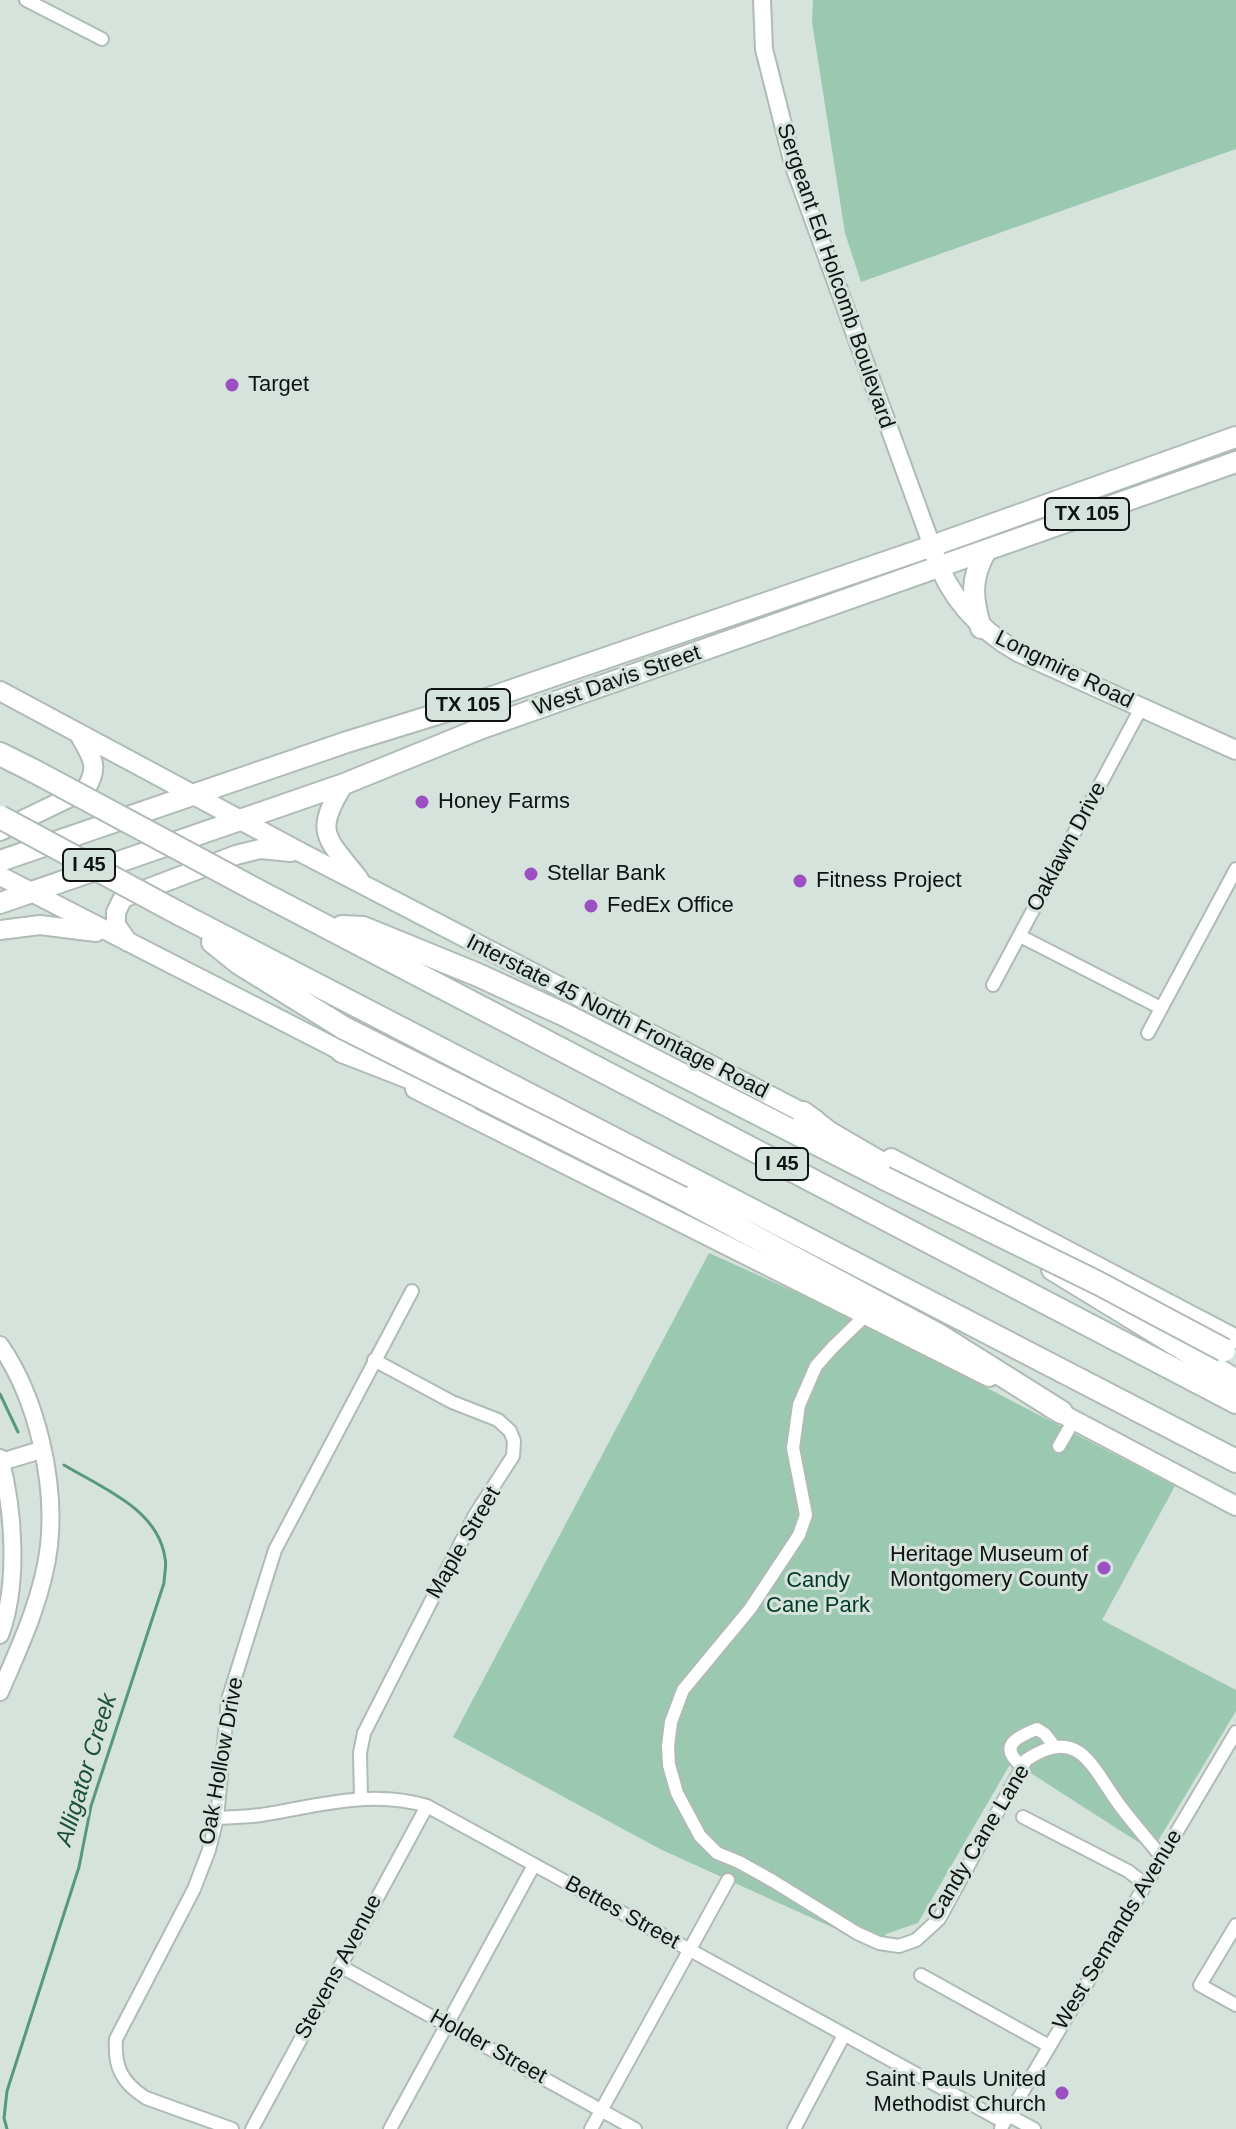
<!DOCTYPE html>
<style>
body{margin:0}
canvas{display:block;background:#d6e3dc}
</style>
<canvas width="1236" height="2129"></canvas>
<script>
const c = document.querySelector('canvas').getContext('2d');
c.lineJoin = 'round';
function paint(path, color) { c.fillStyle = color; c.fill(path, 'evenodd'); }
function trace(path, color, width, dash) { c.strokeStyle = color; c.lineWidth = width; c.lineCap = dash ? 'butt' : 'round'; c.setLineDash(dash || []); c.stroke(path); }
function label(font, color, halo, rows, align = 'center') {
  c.font = font + ' Arial,sans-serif'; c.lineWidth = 6; c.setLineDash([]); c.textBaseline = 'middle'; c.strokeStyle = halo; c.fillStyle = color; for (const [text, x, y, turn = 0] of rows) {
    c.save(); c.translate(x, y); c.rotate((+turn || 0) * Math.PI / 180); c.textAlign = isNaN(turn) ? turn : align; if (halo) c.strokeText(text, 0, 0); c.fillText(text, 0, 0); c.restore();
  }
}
paint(new Path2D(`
 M813,0H1236V149L861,282L845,233L812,22Z
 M709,1253L851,1317L1175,1486L1102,1620L1236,1690V1711L1152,1851L1012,1761L918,1923L886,1934L878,1948L660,1849L453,1737Z`), '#9ac8b1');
trace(new Path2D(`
 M0,1394L18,1432
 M7,2129L4,2118L7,2091L79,1867L91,1806L164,1583C164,1575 167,1566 165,1558C158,1509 102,1488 64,1465`), '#58997b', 3);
const minor = new Path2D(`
 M26,0L102,39
 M1020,936L1161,1008
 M993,985L1141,708
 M1148,1033L1236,869
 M865,1316L833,1347L816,1366L799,1405L793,1448L806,1515L799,1535L750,1609L683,1690L671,1722L668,1746L669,1765L677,1793L700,1836L717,1853L739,1862L773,1881L857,1933L879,1943L899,1946L916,1940L939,1919L1026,1760C1078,1725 1091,1765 1118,1803C1132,1822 1147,1839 1161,1856
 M1059,1446L1074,1420
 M1023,1767C998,1747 1014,1738 1037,1729L1045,1734L1054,1746
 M361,1797L360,1753L364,1733L475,1515L513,1456L514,1441L510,1431L498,1420L452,1402L374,1360
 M1023,1817L1128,1871L1145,1884
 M217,1818C231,1817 246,1817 261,1815C318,1806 370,1789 427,1806L1004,2122
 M1236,1925L1200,1985L1236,2005
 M340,1966L635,2129
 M921,1975L1049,2046
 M1008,2115L1034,2129
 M1001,2128L1236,1732
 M232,2129L146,2098C122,2083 114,2067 116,2039L194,1889L209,1850L217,1818L228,1700L275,1550L412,1291
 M252,2129L427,1806
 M390,2129L534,1865
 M591,2129L728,1880
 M794,2129L844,2035`);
const tertiary = new Path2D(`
 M762,0L764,49L793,164L932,546
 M0,1345C37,1398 56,1482 49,1546C43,1597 20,1646 0,1692
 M0,1458C14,1510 19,1585 0,1635
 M1,1462L41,1450`);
const secondary = new Path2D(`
 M934,553C949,597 978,629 1018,652L1236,750
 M0,691L302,853L815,1119
 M344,784C313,833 326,837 359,879
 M0,831L85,790C101,766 91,756 79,734
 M0,876L353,1057
 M0,930L40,925L96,932
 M128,942L116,925V912L123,898L236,855L260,849L291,852
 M415,1089L989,1377
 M891,1158L1236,1339
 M1051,1408L1236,1506`);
const primary = new Path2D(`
 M981,628C972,599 970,578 986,551
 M0,861L347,742L486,699L932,546L1236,437
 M0,903L344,784L482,728L1236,462`);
const motorway = new Path2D(`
 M0,754L34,771
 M256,890L1236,1402
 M178,913L1236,1461
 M342,927L363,928L478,975L565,1015L884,1178
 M213,942L239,963L344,1028
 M342,1051L468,1100
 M803,1113L829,1133L932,1193
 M682,1198L940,1336L1061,1412
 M1053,1269L1236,1381`);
trace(minor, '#afbbb4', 16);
trace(tertiary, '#afbbb4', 20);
trace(secondary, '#afbbb4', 22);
trace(primary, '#afbbb4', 24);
trace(motorway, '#afbbb4', 26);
trace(minor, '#fff', 12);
trace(tertiary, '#fff', 16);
trace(secondary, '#fff', 18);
trace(primary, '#fff', 20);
trace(motorway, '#fff', 22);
const motorwayBridge = new Path2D(`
 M34,771L256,890
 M0,817L178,913
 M344,1028L682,1198
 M884,1178L1098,1283L1224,1350`);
trace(motorwayBridge, '#afbbb4', 26, []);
trace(motorwayBridge, '#fff', 22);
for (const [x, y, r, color] of [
 [232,385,8,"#9c50c1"],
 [422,802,8,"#9c50c1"],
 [531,874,8,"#9c50c1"],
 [800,881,8,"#9c50c1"],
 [591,906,8,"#9c50c1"],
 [1104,1568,8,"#9c50c1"],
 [1062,2093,8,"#9c50c1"]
]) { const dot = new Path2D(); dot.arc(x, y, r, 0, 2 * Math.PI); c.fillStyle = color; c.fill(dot); trace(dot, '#d6e3dc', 3); }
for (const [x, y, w] of [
 [1087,514,84],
 [468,705,84],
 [89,865,52],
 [782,1164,52]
]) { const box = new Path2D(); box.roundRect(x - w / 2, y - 16, w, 32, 6); c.fillStyle = '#d6e3dc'; c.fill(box); trace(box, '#0f1311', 2); }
label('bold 20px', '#0f1311', null, [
 ["TX 105",1087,514],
 ["TX 105",468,705],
 ["I 45",89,865],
 ["I 45",782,1164]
]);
label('22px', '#0f1311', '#d6e3dc', [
 ["Sergeant Ed Holcomb Boulevard",835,276,71],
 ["Longmire Road",1064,670,26],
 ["West Davis Street",617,681,-19],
 ["Oaklawn Drive",1067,847,-62],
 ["Interstate 45 North Frontage Road",617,1017,27],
 ["Maple Street",464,1543,-60],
 ["Oak Hollow Drive",222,1761,-80],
 ["Candy Cane Lane",979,1843,-59],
 ["Bettes Street",622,1913,29],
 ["West Semands Avenue",1118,1930,-59],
 ["Stevens Avenue",339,1967,-62],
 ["Holder Street",488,2047,29]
]);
label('22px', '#0f1311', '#d6e3dc', [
 ["Target",248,385],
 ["Honey Farms",438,802],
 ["Stellar Bank",547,874],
 ["Fitness Project",816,881],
 ["FedEx Office",607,906],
 ["Heritage Museum of",1088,1555,"right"],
 ["Montgomery County",1088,1580,"right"],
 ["Saint Pauls United",1046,2080,"right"],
 ["Methodist Church",1046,2105,"right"]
], 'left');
label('22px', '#013b27', '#d6e3dc', [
 ["Candy",818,1581],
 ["Cane Park",818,1606]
]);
label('italic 24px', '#1c503b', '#d6e3dc', [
 ["Alligator Creek",87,1770,-73]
]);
</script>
